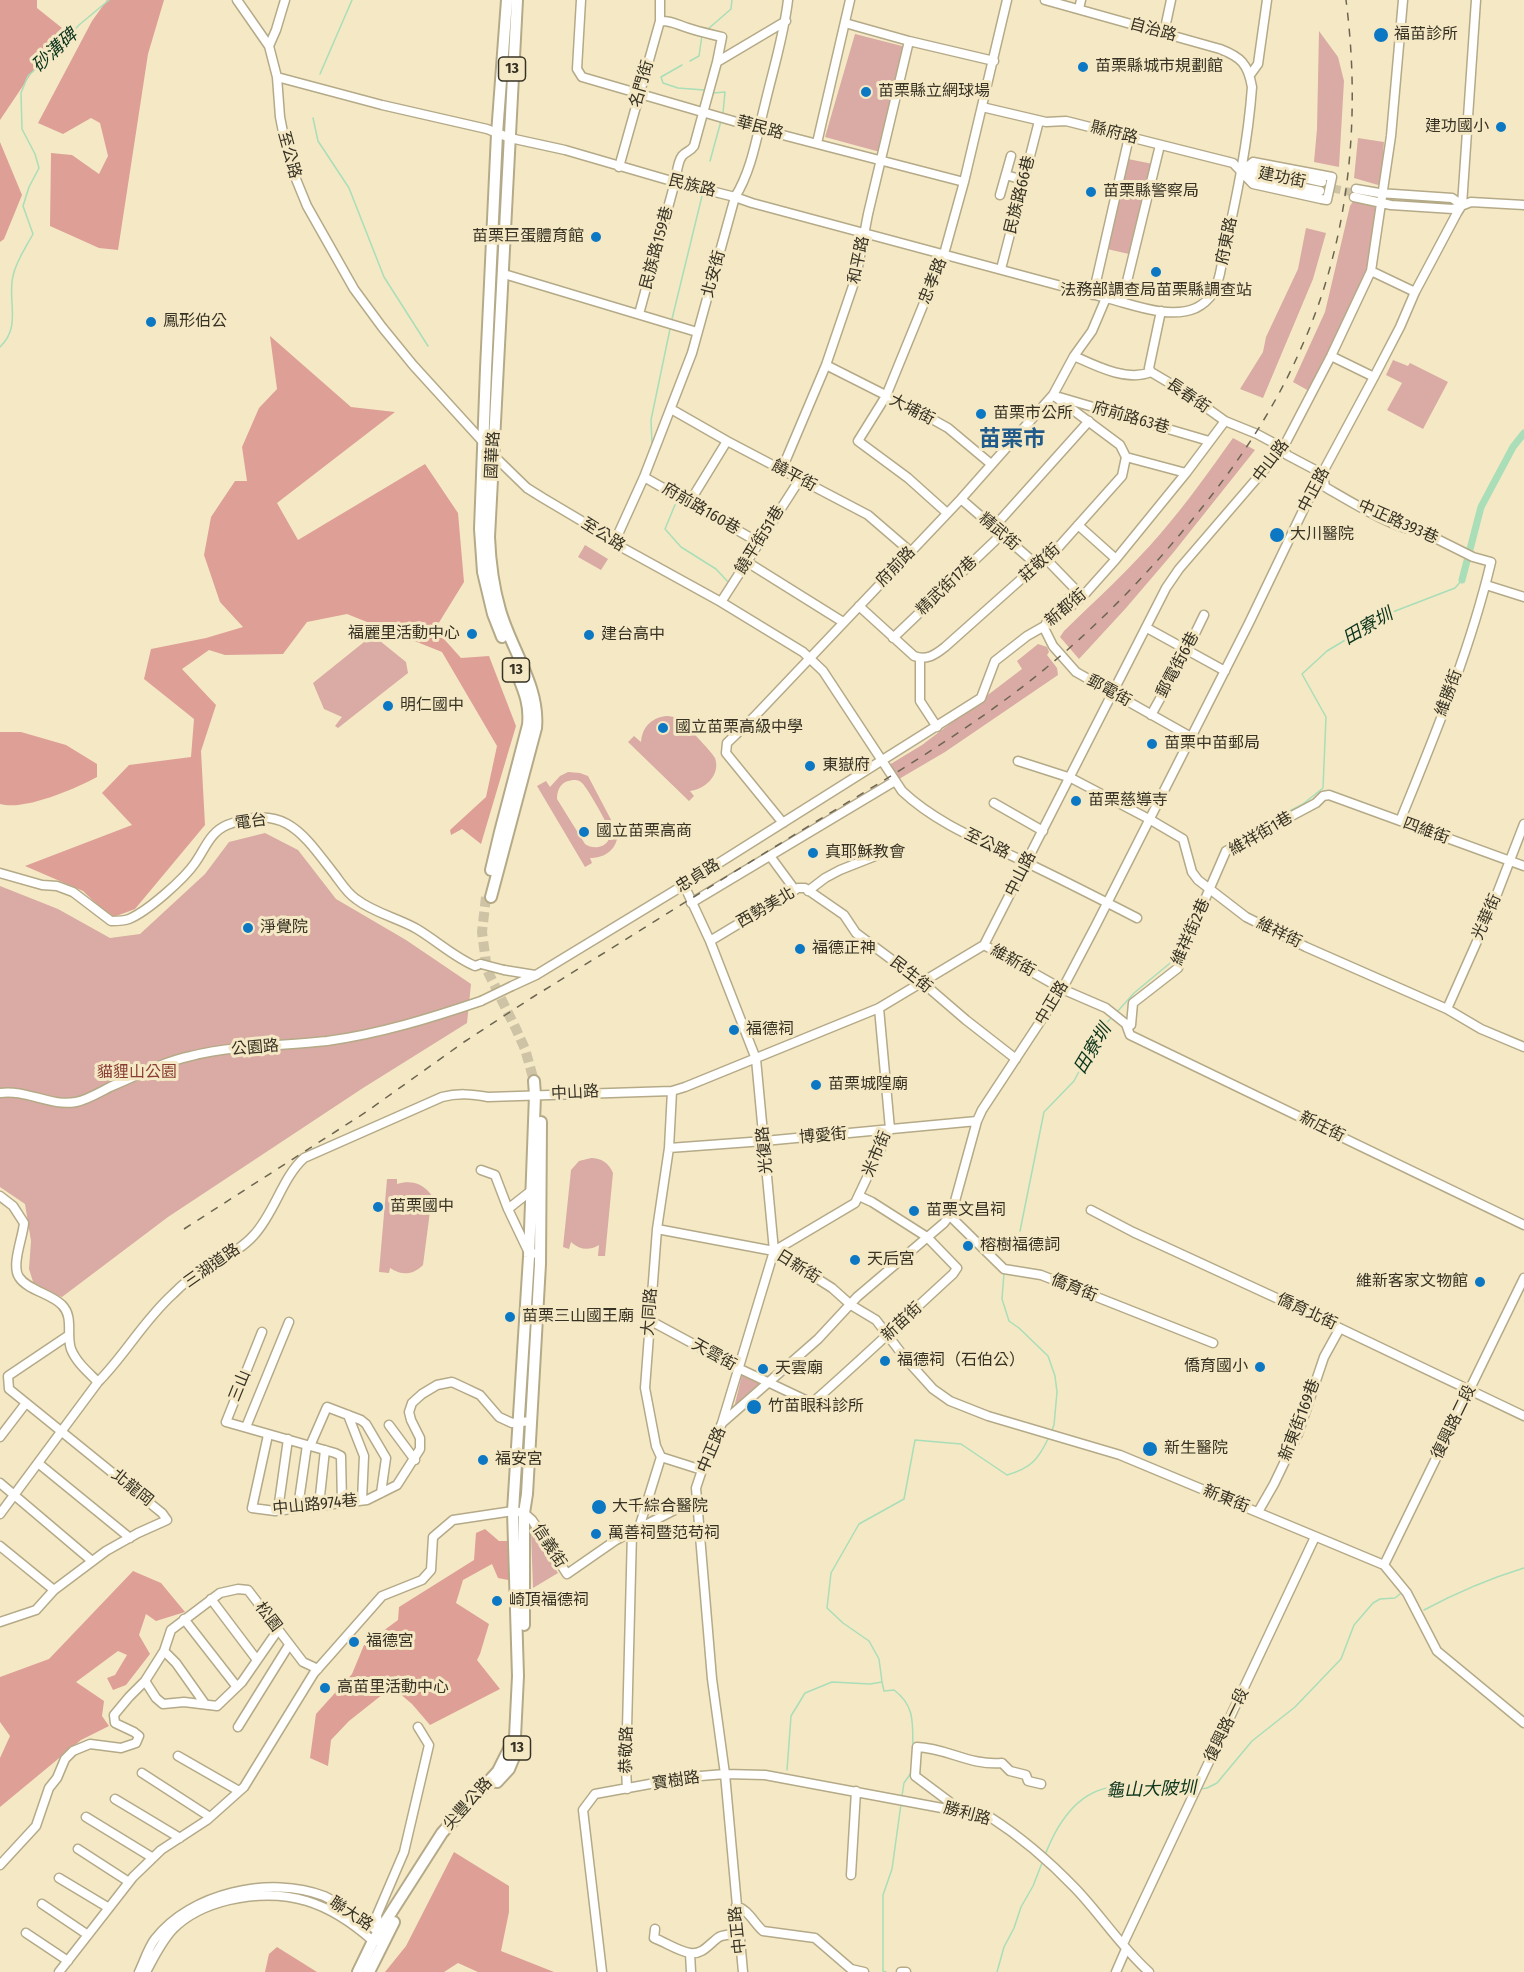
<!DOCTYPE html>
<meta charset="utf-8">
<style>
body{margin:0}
canvas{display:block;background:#f4e8c5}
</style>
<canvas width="1524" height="1972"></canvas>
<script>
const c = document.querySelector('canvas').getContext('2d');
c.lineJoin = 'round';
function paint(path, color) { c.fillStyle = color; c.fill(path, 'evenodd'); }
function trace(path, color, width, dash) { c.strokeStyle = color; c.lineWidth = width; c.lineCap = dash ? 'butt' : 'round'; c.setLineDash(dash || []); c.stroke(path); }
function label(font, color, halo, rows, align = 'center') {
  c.font = font + ' "Fira Sans Condensed","Noto Sans TC",sans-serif'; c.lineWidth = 6; c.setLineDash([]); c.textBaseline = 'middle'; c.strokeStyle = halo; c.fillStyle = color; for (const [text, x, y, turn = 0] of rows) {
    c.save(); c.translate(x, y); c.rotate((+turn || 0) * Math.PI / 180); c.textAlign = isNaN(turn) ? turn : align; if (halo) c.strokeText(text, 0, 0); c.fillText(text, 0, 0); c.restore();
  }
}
paint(new Path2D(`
 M1319,31L1338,57L1344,81L1339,167L1314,162L1317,129Z
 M855,34L906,47L880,152L825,137Z
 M1358,138L1384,142L1381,182L1378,185L1354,178Z
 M1128,159L1153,164L1129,254L1107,249Z
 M1354,200L1379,206L1367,271L1309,391L1293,382L1325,312L1350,206Z
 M1306,228L1326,233L1313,279L1263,398L1240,389L1263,352L1266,337L1298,269Z
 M1393,360L1408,366L1410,363L1448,382L1423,429L1387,410L1402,383L1386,375Z
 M1233,438L1255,450L1173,553L1126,608L1079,659L1060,637L1064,631C1097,599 1131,568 1161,533C1187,503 1210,470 1233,438Z
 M585,545L608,559L601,570L578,557Z
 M369,638L380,641L406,662L408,673L338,728L335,726L342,717L324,709L313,683Z
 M1038,644L1047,647L1049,652L1047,655L1057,668L1058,675L945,752L899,779L889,765L922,745L1022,669L1017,661Z
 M666,716C671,716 676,717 680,720C686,725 712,752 715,758C721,775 705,789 690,791L694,796L689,801L628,742L634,736L641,742C642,727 651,718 666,716Z
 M568,772L580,773L588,776L618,833C617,849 606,858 590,858L592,863L585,867L537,786L546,781L550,787L560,776ZM573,780C577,780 579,780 582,783C587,787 607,823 609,829C614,845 596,852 585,844L557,799C557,788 562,781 573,780Z
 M265,833L298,850L336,899L406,940L471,984L467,1023L363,1088L168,1217L62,1297L35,1288L29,1269L31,1241L25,1204L0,1187V886L58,909L110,938L140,934L205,874L229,842Z
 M591,1158C601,1158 609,1163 613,1173L605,1256H598L599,1245C589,1251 580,1250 571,1242L569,1249L563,1247L571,1170L579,1161Z
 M387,1179H397V1184C411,1180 423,1183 432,1196L423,1265C413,1275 402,1276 390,1268L389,1273L379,1272Z
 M742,1375L762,1384L733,1412Z
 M531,1532L558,1573L533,1588Z`), '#d9aba4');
paint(new Path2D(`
 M0,0H37V8L62,28L0,120Z
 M107,0H164L148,54L118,250L99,248L50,226L51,153L72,155L99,174L108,156L100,123L91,118L63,134L38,123L92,21Z
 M0,142L22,195L4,239L0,242Z
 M270,336L351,407L395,412L277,503L298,540L425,464L458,513L464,582L435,629L461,658L489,656L516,726L481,844L462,829L451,835L450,830L486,797L497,746L442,652L347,614L307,622L283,654L225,655L209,650L182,669L216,705L201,751L205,825L135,909L111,918L83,891L25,866L132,825L102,793L129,765L191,757L194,719L144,679L151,649L206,638L243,627L220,602L204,555L211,517L235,481H247L242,447L259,408L277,389Z
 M0,732H21L66,745L97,764V777C75,789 24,811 0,804Z
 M485,1529L499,1541H508V1580L498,1578L492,1564L463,1580L456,1603L489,1624L480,1654L477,1660L500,1689L430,1725L412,1704L392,1687L349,1721L331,1740L328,1766L310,1758L316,1714L352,1674L364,1645L398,1620L399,1607L474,1560L476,1533Z
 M133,1571L161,1583L185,1612L156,1621L146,1614L139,1635L150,1654L126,1685L113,1690L107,1678L115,1675L127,1655L118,1651L76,1682L104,1701L102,1716L109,1726L81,1740L0,1807V1758L10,1736L0,1722V1677L49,1659Z
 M454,1852L509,1886V1912L501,1951L554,1972H478L458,1963L444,1972H385L406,1946Z
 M277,1947L317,1972H265L269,1954Z`), '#dea096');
trace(new Path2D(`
 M708,29L731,9L732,0
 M690,61L699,56L702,35
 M682,65L661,77L663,83L678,88L704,90
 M320,74L352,0
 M713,93L725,92L723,113
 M313,118L318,141L349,188L384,277L428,346
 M710,161L721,121
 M672,319L702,196
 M0,347C22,326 7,301 13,276C16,261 26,247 33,234L23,206L29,187L39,168L35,154L22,129L21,93L28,76L50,56L79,25L109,0
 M652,444L651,420L670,329
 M677,500L665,529L681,547L716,569L730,584
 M1269,822L1303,804L1323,788L1326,717L1302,674L1327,651L1390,613L1455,588L1462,580
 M1117,1012L1134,993L1175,959L1177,956
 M1020,1231L1044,1112L1074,1081L1102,1028L1112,1017
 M1004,1273L1002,1299L1009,1321L1019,1328L1048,1356L1055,1376L1057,1392L1054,1425L1052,1430
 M1424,1610C1456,1593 1488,1579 1524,1568
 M882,1682L884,1691L894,1690C917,1707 912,1727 913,1754
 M787,1770L791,1716L805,1693L832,1682L870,1684L882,1682L879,1659L869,1641L843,1623L827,1608L831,1573L859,1524L904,1499L915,1440L961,1444L1007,1475C1031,1468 1038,1460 1049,1437
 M1200,1789L1207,1788L1217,1783L1252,1741L1295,1707L1341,1659L1354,1625L1373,1603L1380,1599L1395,1598L1400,1594
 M902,1796L904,1783L911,1773
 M1045,1855C1057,1824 1077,1791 1113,1787C1125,1786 1139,1789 1151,1789C1164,1790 1178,1789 1192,1789
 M886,1972L883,1971V1895L892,1869L901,1804
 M997,1972L1004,1947L1014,1928L1021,1907L1033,1886L1042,1863`), '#a9deb8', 1.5);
trace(new Path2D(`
 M1462,580L1481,507L1513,447L1524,433`), '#a9deb8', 7);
trace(new Path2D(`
 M1321,186L1355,193
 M1378,198L1395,200`), '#cec4a5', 8, [8, 4]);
trace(new Path2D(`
 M486,897L482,932L487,970L516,1029L525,1049L534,1081`), '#cec4a5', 10, [10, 5]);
const minor = new Path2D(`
 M237,0L269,46L277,77L280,117L289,162L307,206L354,289L382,327L413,365L484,443
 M581,0L577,69L582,77L771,132L964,182
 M1079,9L1081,0
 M660,21C671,20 678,25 688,28C700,32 710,34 722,37L717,62
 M845,23L909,41L994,61
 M1164,33L1171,0
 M269,46L276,30L285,0
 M1250,75L1258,64L1267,0
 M277,77L382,105L487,129L510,138L565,150L675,182L735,197L752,203L1106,298C1132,304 1169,320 1196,308C1202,305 1209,299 1213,293C1221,280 1221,263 1225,249C1237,195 1248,142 1252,87C1248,64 1241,57 1220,49L1045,0
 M982,107L1046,122L1066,121L1233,163L1253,184L1321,199L1327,200L1332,177L1253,162L1242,171
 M817,143L850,0
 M619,167L660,21V0
 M1242,171C1268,167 1296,177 1322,182
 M1245,173L1259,179L1320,191
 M1006,175L1023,180
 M1356,189L1379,193L1452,198L1462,205
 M1000,195L1011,156
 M1354,197L1391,205L1453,209L1471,202L1524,205
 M1001,269L1039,121
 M1371,271L1415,292
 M504,274L697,332
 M1093,295L1129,137
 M1122,302L1160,145
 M639,314L675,182C677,174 677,163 682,156C686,151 690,152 694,146L717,62L786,21
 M1074,356C1096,366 1127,382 1151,372
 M1331,356L1374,377
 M826,365L923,414L948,428L991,464
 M1151,372L1183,391L1225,421L1257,434L1283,448L1287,455L1323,474L1325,487C1341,496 1402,534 1417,529L1473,557L1491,562C1470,651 1434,737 1400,821
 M1151,372L1149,368L1161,311
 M1059,397L1209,441
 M671,409L727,441L868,515L911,552
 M491,453L527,488L543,498L607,536L623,548L721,602L803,652L823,671L902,791C937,824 982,841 1025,862C1063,880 1100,899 1137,918
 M1126,457L1186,473
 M782,469L826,365L856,277L868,214L909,41
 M644,477L758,542
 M961,499L1037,565
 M689,503L727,441
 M947,513L908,478L858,441L886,396L944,254L964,182L1007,0
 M1078,525L1116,559
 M994,527L1089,421
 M615,541L644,477L692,353L735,197C752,170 757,135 765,104C773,70 784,35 788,0
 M1047,560L1077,591L1049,617L1044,628L1053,646L1076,672L1191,737
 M747,562L843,622
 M1486,585L1524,597
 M721,602L800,479
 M859,606L914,656C926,661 935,655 945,647L1037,565L1047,560L1122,476L1126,457L1120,445L1053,395
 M1147,628L1225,671
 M893,638L1001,535
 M920,658V701L937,727
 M1151,715L1187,650L1204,615
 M1018,761L1071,778L1149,819L1183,839L1192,872L1198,880L1246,917L1306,947L1447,1009L1481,1029L1524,1047
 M994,803L1043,831
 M783,823L726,753L727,743L754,717L961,499L1053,395L1074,356L1092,331L1106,298
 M770,856L795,890
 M0,873L42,885L57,886L73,892L111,921C117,921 124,921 129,919C148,911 184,879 195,863C205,849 210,832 227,825C285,802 303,834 335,875C341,883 347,893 356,899C374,913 398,918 417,929C437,941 454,957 475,966L481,964
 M684,885L710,941L756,1059L774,1251L722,1423
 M808,891L825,878L840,870L888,851
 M691,903L895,781
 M710,941L798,888H805L844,915L856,933L923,983L966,1020L1016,1059
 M984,945L1062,989L1106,1008L1126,1024L1130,1035L1524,1225
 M504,970L535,975
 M512,986L536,975L684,885L981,698L995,661L1027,636L1055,620L1083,596L1116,559L1186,473L1225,421
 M1447,1009L1490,912L1524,824
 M1128,1027L1131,1025L1133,1003L1178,968L1183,950L1226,851L1316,803L1323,796L1329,795L1524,866
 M0,1093C26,1089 51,1107 76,1102C87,1100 100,1092 110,1087C136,1076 163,1062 191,1056C235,1045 282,1046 327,1041C379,1034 431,1018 481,1001
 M669,1148L764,1141L977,1121
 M481,1170L495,1175L508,1209
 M532,1190L508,1209L529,1253L541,1254
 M0,1196L13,1206L24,1223C23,1237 11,1265 19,1277C27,1290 52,1294 62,1305C74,1317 66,1335 71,1349C76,1362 88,1372 98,1382
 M1091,1210L1133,1232L1285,1302L1524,1416
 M950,1216L1004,1269L1041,1275L1213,1343
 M657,1229L774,1251L832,1288L851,1305L876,1320L905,1358L933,1389L950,1401L988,1416L1120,1455L1384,1565L1407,1593L1437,1651L1524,1723
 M774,1251L855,1203L890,1129L879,1008
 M649,1320L738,1368L812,1403C860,1361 906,1317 953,1274L957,1268L927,1237L872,1202L859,1196
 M262,1332L226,1422L335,1453L341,1456L342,1503
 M348,1415L364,1456L362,1500
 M389,1425L415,1460
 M246,1427L289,1322
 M268,1435L252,1508L275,1511L367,1500L397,1485L420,1449V1438L411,1420L409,1412L412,1403L422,1394L437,1385L452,1382L465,1388L480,1395L499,1417L512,1423L531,1421
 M0,1437L26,1403
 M310,1446L327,1407L361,1420L366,1424L386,1458L381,1493
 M661,1457L702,1470
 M38,1463L130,1538
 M0,1483L92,1561
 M319,1505L325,1450
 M298,1507L307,1445
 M278,1510L288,1439
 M1258,1512L1274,1484L1298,1434L1324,1357L1340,1328
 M0,1514L98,1382C125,1355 144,1320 173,1294C180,1287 188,1279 197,1274C216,1261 239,1252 254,1235C275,1212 282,1178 304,1158L442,1097C458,1093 471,1094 488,1097L672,1091L685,1087L879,1008L984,945L1166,588L1179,569L1283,448L1331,356L1371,271L1391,136L1403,0
 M639,1528L661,1457L656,1446L645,1388L657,1229L669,1148L672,1091
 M0,1546L54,1590
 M1384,1565L1524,1278
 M211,1599L257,1660
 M184,1619L237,1687
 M0,1622L36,1610L54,1590L106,1551L138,1533L167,1520L162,1513L9,1389L8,1376L69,1335
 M164,1651L176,1663L205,1704
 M145,1681L156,1698L163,1704L184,1702L217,1706L242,1682L278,1630
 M238,1727L289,1645
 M178,1756L239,1791
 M142,1773L210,1817
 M627,1789L626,1768L632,1532
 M115,1799L180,1838
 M959,1809L915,1776L917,1747C947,1748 970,1766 1002,1763L1010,1771L1026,1775L1028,1781L1041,1784
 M86,1817L153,1858
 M78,1849L129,1882
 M0,1865L36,1826L49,1788L57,1778L65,1759L73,1751L90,1744L121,1748L136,1743L139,1736L134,1732L115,1723L114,1715L129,1697L145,1681L164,1651L171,1630L220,1593L238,1589L248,1590L303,1662L318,1669
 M851,1875L856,1791
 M59,1878L109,1908
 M42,1904L88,1935
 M736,1906C749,1910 753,1922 763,1931L815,1938L851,1969L864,1972
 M655,1929L654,1938C665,1942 678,1951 690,1953C703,1955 710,1943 719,1937C725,1934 732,1935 739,1934
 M379,1932L377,1915L404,1852L429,1745L418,1727
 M26,1933L68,1961
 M1123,1944L1315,1537
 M690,1953L691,1972
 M59,1972L133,1877L161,1850L207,1820L244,1787L314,1673L330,1655L382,1596L422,1580L431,1570L433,1537L453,1520L513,1511L524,1513L532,1520L567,1574L616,1540L698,1498
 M139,1972C144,1962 148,1948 155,1939C190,1893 271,1875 324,1896C337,1902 348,1910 359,1918C366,1923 376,1928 381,1935
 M146,1972C154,1957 161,1942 173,1929C189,1913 208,1905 229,1900C288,1887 329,1902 373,1941H377
 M602,1972L583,1810L595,1794L688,1777L725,1774L765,1775L990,1817C1021,1837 1050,1862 1075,1888C1101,1915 1121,1947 1149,1972
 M743,1972L725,1774L712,1679L696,1488L702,1470L722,1423L818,1339L857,1297L944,1223L952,1212L977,1121L982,1110L1065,984L1096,925L1249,623L1310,496L1374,377L1400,327L1415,292L1457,213L1462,205L1476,0
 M901,1972H906
 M1116,1972L1126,1949`);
const major = new Path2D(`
 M502,637L493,614L483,572L480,529L486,369L497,134L507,0
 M491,870L500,832L528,725C530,706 525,693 518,676
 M491,897L536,728C540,687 511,649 500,610C493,586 490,562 489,537L517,0
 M524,1625V1513L527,1494L540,1264L541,1122
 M497,1782L509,1769L519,1745
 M358,1972L373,1941L442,1833L498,1771L515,1737L518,1676L513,1511L529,1257L535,1095L534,1081
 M369,1972L394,1922`);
trace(minor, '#b5aa88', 11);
trace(major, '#b5aa88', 14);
trace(minor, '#fff', 8);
trace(major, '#fff', 10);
trace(new Path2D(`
 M184,1229L366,1112L464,1042L533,997C617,945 701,892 786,840C862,793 941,748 1013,694C1069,652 1118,605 1164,553C1219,490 1269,423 1302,346C1350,239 1361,116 1346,0`), '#6c6551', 1.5, [8, 8]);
const minorBridge = new Path2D(`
 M481,964L504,970
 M481,1001L512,986`);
trace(minorBridge, '#b5aa88', 11, []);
trace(minorBridge, '#fff', 8);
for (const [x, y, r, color] of [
 [1381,35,8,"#0c77c2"],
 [1083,67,6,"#0c77c2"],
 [866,92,6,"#0c77c2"],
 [1501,127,6,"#0c77c2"],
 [1091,192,6,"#0c77c2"],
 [596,237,6,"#0c77c2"],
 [1156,272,6,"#0c77c2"],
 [151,322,6,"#0c77c2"],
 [981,414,6,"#0c77c2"],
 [1277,535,8,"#0c77c2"],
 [472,634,6,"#0c77c2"],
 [589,635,6,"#0c77c2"],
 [388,706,6,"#0c77c2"],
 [663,728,6,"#0c77c2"],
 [1152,744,6,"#0c77c2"],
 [810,766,6,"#0c77c2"],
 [1076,801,6,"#0c77c2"],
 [584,832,6,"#0c77c2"],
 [813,853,6,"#0c77c2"],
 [248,928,6,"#0c77c2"],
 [800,949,6,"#0c77c2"],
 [734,1030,6,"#0c77c2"],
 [816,1085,6,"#0c77c2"],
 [378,1207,6,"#0c77c2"],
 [914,1211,6,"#0c77c2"],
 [968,1246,6,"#0c77c2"],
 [855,1260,6,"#0c77c2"],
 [1480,1282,6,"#0c77c2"],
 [510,1317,6,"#0c77c2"],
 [885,1361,6,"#0c77c2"],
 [1260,1367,6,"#0c77c2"],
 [763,1369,6,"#0c77c2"],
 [754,1407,8,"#0c77c2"],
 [1150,1449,8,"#0c77c2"],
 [483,1460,6,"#0c77c2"],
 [599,1507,8,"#0c77c2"],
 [596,1534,6,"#0c77c2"],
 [497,1601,6,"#0c77c2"],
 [354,1642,6,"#0c77c2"],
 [325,1688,6,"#0c77c2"]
]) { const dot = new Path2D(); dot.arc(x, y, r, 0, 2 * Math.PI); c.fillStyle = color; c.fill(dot); trace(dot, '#f4e8c5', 2); }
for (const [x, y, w] of [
 [512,69,27],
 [516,670,27],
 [517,1748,27]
]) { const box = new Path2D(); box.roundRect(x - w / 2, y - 12, w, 24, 4.5); c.fillStyle = '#f4e8c5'; c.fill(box); trace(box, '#373224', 1.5); }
label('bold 15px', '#373224', null, [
 ["13",512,69],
 ["13",516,670],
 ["13",517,1748]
]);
label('16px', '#373224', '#f4e8c5', [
 ["自治路",1153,30,15],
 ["名門街",642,84,-74],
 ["華民路",760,128,15],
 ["縣府路",1114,133,14],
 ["至公路",289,155,75],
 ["建功街",1282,178,11],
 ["民族路",692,186,14],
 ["民族路66巷",1020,195,-76],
 ["府東路",1227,241,-78],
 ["民族路159巷",657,248,-75],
 ["和平路",859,260,-78],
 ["北安街",714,274,-75],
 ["忠孝路",933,281,-68],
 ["長春街",1188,396,34],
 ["大埔街",912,410,27],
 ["府前路63巷",1131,418,16],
 ["國華路",493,455,-87],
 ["中山路",1271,461,-53],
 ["饒平街",794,476,28],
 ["中正路",1314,490,-62],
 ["府前路160巷",701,509,30],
 ["中正路393巷",1398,522,24],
 ["精武街",999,532,41],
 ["至公路",603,535,32],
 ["饒平街51巷",760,540,-58],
 ["莊敬街",1040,563,-42],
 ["府前路",896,567,-46],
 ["精武街17巷",947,586,-44],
 ["新都街",1066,608,-40],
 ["郵電街6巷",1178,665,-62],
 ["郵電街",1109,691,29],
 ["維勝街",1449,693,-70],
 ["電台",251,822,-8],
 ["四維街",1426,831,20],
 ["維祥街1巷",1261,834,-30],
 ["至公路",987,844,26],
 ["中山路",1021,874,-63],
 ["忠貞路",698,876,-32],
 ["西勢美北",766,908,-30],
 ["光華街",1487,917,-66],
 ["維祥街2巷",1191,932,-66],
 ["維祥街",1279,933,26],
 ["維新街",1013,961,29],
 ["民生街",911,975,38],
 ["中正路",1052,1003,-59],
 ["公園路",255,1048,-5],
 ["中山路",575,1093,-3],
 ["新庄街",1322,1127,26],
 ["博愛街",823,1136,-5],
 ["光復路",765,1150,-95],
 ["米市街",877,1154,-67],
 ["三湖道路",212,1266,-35],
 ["日新街",798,1267,32],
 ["僑育街",1074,1288,22],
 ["大同路",650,1312,-86],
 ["僑育北街",1307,1312,25],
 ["新苗街",902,1322,-43],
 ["天雲街",714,1355,29],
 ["三山",240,1386,-68],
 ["新東街169巷",1300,1420,-69],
 ["復興路二段",1454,1422,-64],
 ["中正路",712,1450,-67],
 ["北龍岡",132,1488,39],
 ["新東街",1226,1499,22],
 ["中山路974巷",315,1505,-6],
 ["信義街",549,1546,57],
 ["松園",268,1617,53],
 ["復興路一段",1227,1725,-64],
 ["恭敬路",627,1750,-89],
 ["寶樹路",676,1781,-9],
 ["尖豐公路",468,1804,-48],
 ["勝利路",967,1814,15],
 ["聯大路",351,1914,33],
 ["中正路",738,1930,-96]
]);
label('16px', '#373224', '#f4e8c5', [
 ["福苗診所",1394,35],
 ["苗栗縣城市規劃館",1095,67],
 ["苗栗縣立網球場",878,92],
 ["建功國小",1489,127,"right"],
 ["苗栗縣警察局",1103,192],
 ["苗栗巨蛋體育館",584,237,"right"],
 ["法務部調查局苗栗縣調查站",1156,291,"center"],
 ["鳳形伯公",163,322],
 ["苗栗市公所",993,414],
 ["大川醫院",1290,535],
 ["福麗里活動中心",460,634,"right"],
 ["建台高中",601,635],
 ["明仁國中",400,706],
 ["國立苗栗高級中學",675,728],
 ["苗栗中苗郵局",1164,744],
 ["東嶽府",822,766],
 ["苗栗慈導寺",1088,801],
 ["國立苗栗高商",596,832],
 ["真耶穌教會",825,853],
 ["淨覺院",260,928],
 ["福德正神",812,949],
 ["福德祠",746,1030],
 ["苗栗城隍廟",828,1085],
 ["苗栗國中",390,1207],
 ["苗栗文昌祠",926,1211],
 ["榕樹福德詞",980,1246],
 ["天后宮",867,1260],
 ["維新客家文物館",1468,1282,"right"],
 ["苗栗三山國王廟",522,1317],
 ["福德祠（石伯公）",897,1361],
 ["僑育國小",1248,1367,"right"],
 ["天雲廟",775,1369],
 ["竹苗眼科診所",768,1407],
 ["新生醫院",1164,1449],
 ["福安宮",495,1460],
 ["大千綜合醫院",612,1507],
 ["萬善祠暨范苟祠",608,1534],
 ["崎頂福德祠",509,1601],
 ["福德宮",366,1642],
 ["高苗里活動中心",337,1688]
], 'left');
label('16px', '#893d34', '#f4e8c5', [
 ["貓貍山公園",137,1073]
]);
label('italic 18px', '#0b341c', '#f4e8c5', [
 ["砂溝碑",55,51,-43],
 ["田寮圳",1368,627,-30],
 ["田寮圳",1093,1049,-59],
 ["龜山大陂圳",1151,1790,-2]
]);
label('bold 22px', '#1f5a8b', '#f4e8c5', [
 ["苗栗市",1012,440]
]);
</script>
